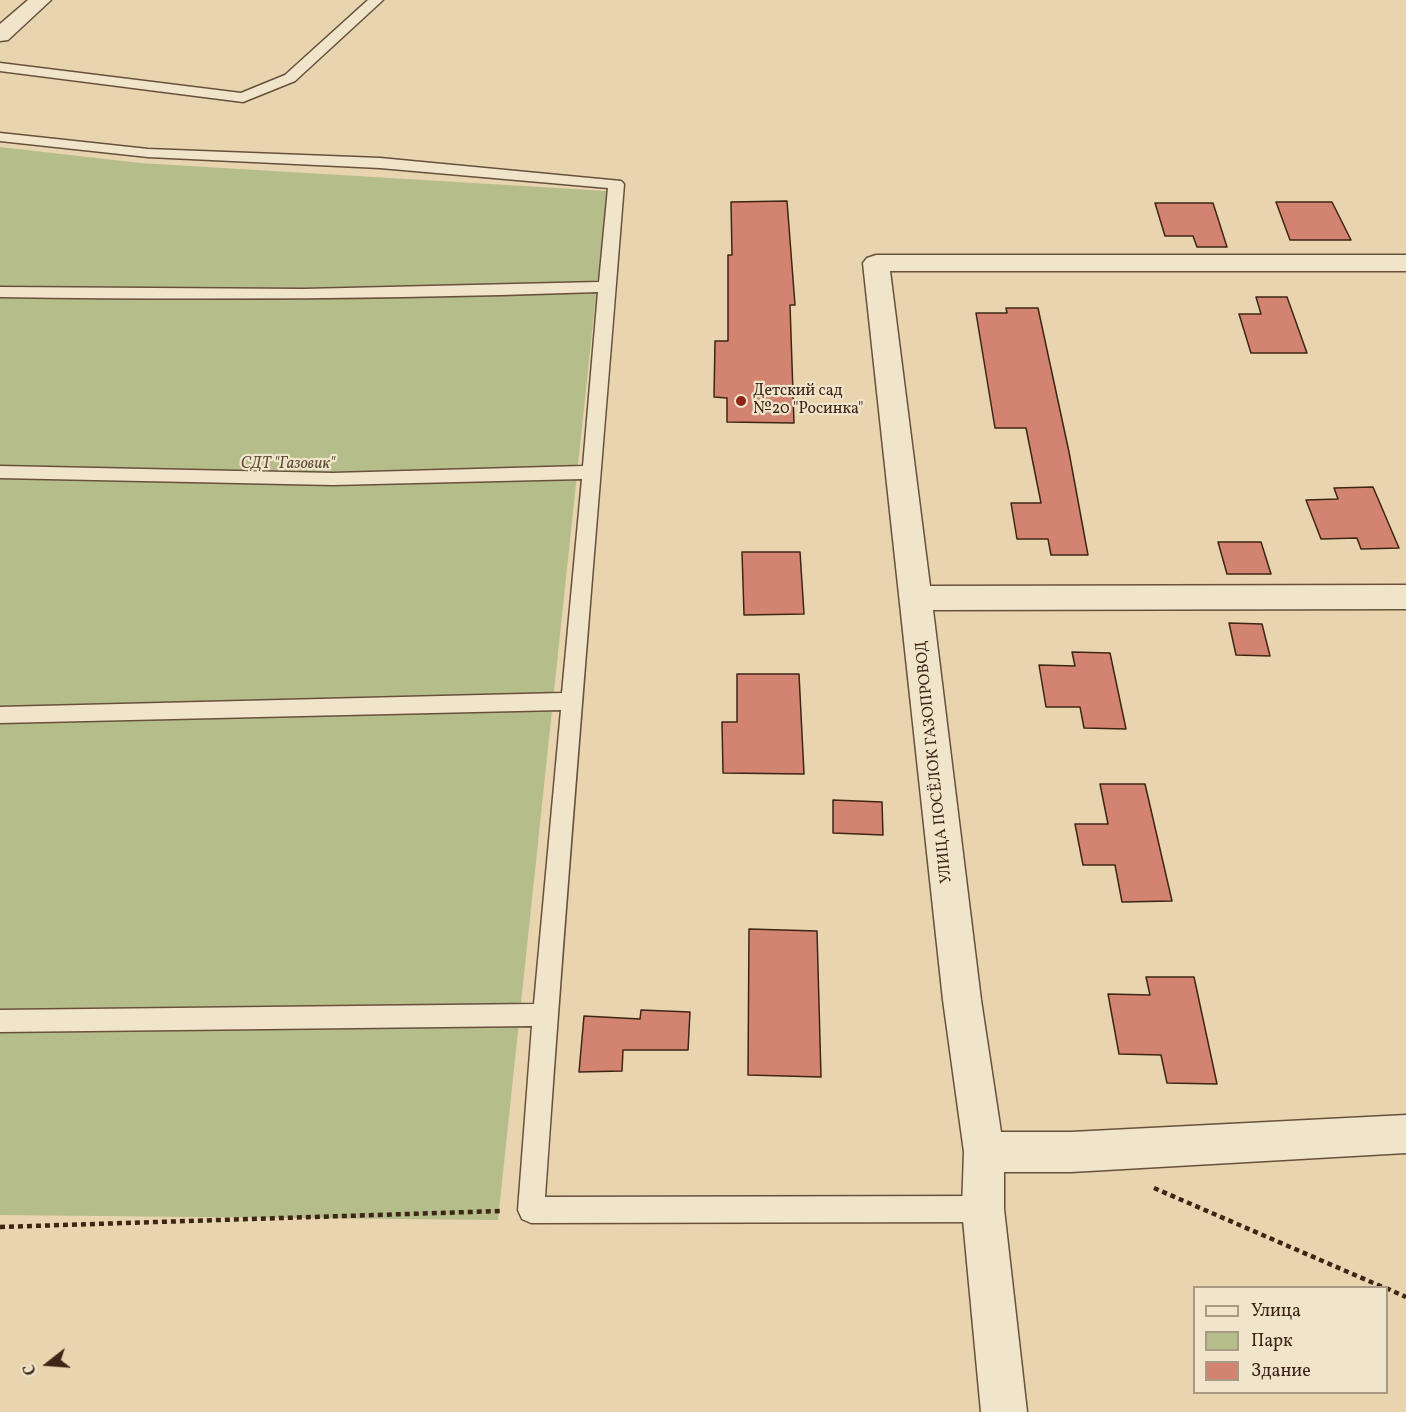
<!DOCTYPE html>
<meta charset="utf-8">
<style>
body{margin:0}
#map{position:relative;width:1406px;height:1412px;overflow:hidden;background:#e8d5af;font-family:Vollkorn,serif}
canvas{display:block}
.legend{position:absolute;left:1193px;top:1286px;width:195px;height:108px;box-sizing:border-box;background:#f0e4cb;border:2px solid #a99883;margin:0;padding:8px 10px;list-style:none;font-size:18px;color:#3e2516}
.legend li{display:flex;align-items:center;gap:12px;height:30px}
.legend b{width:30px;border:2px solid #a99883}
.north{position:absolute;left:18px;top:1334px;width:60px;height:60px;-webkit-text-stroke:4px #f0e4cb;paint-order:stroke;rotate:253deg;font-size:16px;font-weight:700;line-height:24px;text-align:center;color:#3e2516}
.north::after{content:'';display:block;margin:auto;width:21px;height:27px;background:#3e2516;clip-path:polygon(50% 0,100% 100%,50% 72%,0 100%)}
</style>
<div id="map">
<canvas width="1406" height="1412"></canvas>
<ul class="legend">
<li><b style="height:8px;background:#f0e4cb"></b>Улица</li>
<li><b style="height:16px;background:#b5bd8b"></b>Парк</li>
<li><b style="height:16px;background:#d28471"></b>Здание</li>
</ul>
<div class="north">С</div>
</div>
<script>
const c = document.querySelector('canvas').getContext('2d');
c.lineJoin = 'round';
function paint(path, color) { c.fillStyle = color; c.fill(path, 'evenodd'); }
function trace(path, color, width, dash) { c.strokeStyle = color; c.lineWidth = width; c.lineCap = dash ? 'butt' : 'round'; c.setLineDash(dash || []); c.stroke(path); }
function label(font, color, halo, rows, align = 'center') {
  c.font = font + ' Vollkorn,serif'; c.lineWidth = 4.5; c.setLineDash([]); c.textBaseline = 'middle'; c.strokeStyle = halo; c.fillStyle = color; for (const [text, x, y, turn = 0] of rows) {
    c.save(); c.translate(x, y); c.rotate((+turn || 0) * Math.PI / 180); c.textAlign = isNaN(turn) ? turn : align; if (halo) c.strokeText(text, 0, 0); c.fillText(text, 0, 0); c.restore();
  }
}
paint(new Path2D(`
 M0,147L140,163L607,191L498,1220L0,1215Z`), '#b5bd8b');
const building = new Path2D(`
 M787,201L795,305H790L794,423L727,422V398L714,397L715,341H728V255H732L731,202Z
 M1276,202H1332L1351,240H1290Z
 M1155,203H1213L1227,247H1197L1193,236H1165Z
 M1256,297H1287L1307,353H1251L1239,314H1261Z
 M1006,308H1038L1069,452L1088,555H1051L1048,539H1017L1011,503H1041L1026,428H995L976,313H1007Z
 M1373,487L1399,548L1361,549L1357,538L1321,539L1306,500L1338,499L1334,488Z
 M1218,542H1261L1271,574H1227Z
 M742,552H800L804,614L744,615Z
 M1229,623L1262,624L1270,656L1236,655Z
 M1072,652L1110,653L1126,729L1084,728L1080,707H1046L1039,665L1075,666Z
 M737,674H799L804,774L723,773L722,722H737Z
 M1100,784H1145L1172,901L1122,902L1115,865H1083L1075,824H1108Z
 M833,800L882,802L883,835L833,833Z
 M749,929L817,931L821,1077L748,1075Z
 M1146,977H1194L1217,1084L1167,1083L1161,1055L1119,1054L1108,994L1150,995Z
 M641,1010L690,1012L688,1050H623L622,1071L579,1072L584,1016L640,1019Z`);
paint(building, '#d28471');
trace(building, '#3e2516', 1.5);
const service = new Path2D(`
 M368,0H383L295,81L243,102L0,71V63L241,93L285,75Z
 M0,133L148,149L380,158L621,181L624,184C597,522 568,858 545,1197L983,1196L992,1200L996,1209L992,1218L983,1222L531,1223L522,1219L518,1210L532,1026L0,1032V1010L534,1004L561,710L0,723V707L562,693L582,479L333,485L0,478V466L333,473L583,466L598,292C399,299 200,300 0,297V287L304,289L599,282L608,188L380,168L148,157L0,141Z`);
const minor = new Path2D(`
 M28,0H51L8,40L0,41V24Z
 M876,255H1406V271H890L930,586L1406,585V609L933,610L981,1000L1001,1132H1071L1406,1115V1153L1071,1172H1004V1209L1027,1412H981L962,1209L964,1152L943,1000L863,263L867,258Z`);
trace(service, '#68513c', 3);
trace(minor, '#68513c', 3);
trace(new Path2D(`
 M1154,1188L1385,1288
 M0,1227L501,1211
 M1386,1288L1406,1297`), '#3e2516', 4.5, [5, 4]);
paint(service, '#f0e4cb');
paint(minor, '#f0e4cb');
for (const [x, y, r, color] of [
 [741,401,6,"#8f2418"]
]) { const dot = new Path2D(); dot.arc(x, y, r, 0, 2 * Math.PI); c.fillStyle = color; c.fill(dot); trace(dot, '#f0e4cb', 2); }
label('16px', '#3e2516', '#f0e4cb', [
 ["Детский сад",753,392],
 ["№20 \"Росинка\"",753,410]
], 'left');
label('italic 16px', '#5c4b33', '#f0e4cb', [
 ["СДТ \"Газовик\"",288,465]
]);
label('16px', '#3e2516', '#f0e4cb', [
 ["УЛИЦА ПОСЁЛОК ГАЗОПРОВОД",935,762,-96]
]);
</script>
